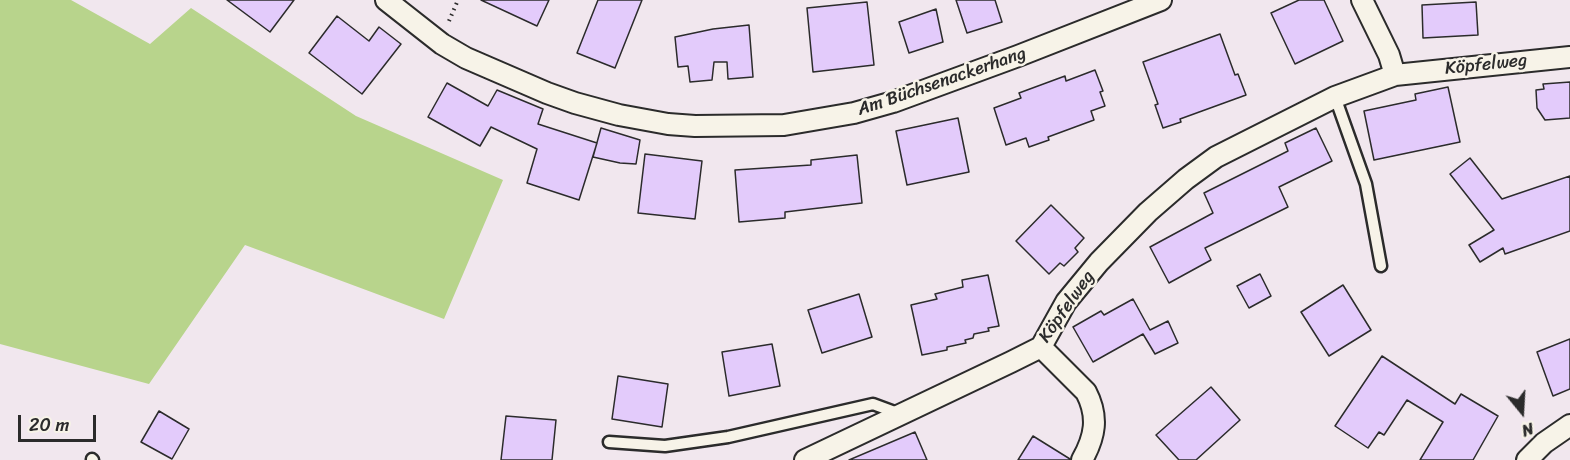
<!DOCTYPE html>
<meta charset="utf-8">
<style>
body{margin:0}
#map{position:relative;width:1570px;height:460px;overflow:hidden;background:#f1e7ee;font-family:Sriracha,sans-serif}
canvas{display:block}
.north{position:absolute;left:1492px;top:382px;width:60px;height:60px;-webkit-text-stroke:4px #f7f3e8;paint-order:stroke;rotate:162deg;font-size:16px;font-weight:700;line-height:24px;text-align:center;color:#2b2b2b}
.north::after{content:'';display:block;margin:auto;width:21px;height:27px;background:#2b2b2b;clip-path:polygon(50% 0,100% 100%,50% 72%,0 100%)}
.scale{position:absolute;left:18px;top:415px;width:78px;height:27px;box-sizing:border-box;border:3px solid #2b2b2b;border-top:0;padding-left:8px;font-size:18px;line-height:21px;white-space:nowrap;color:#2b2b2b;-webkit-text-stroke:4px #f7f3e8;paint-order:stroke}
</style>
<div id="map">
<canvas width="1570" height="460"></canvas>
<div class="north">N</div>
<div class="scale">20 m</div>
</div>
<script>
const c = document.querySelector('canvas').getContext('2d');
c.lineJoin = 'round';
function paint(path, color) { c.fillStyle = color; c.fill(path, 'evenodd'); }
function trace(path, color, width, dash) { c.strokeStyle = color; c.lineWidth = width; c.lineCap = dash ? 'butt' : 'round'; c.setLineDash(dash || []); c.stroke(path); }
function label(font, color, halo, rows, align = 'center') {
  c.font = font + ' Sriracha,sans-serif'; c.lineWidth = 5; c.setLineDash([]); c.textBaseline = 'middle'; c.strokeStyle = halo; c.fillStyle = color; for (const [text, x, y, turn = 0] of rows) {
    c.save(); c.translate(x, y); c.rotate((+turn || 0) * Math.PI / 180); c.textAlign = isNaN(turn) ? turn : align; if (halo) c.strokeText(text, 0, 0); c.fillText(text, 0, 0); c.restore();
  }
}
paint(new Path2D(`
 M0,0H71L150,44L191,8L356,116L503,180L444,319L245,245L149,384L0,344Z`), '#b8d48c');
const building = new Path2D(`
 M227,0H294L270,32Z
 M481,0H549L537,26Z
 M598,0H642L615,68L577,53Z
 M956,0H995L1002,22L967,33Z
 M1299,0H1324L1343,41L1295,64L1271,13Z
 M867,2L874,65L813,72L807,8Z
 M1476,2L1478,35L1423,38L1422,5Z
 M936,9L943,42L909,53L899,22Z
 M337,16L369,41L379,27L401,44L362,94L309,53Z
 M749,25L753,77L728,79L727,62H714L712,80L690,82L688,66L678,67L675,37L713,29Z
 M1220,34L1235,75L1238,74L1246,95L1180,119L1181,122L1163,128L1155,105L1158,104L1143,62Z
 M1095,70L1103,91L1100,92L1105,106L1091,111L1094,120L1048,137L1049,140L1029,147L1026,138L1006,145L994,108L1021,98L1019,93L1065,76L1066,81Z
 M1570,82V118L1545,120L1537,108L1536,90L1544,89L1543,84Z
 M447,83L488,106L497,90L543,109L538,124L597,143L579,200L527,183L537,149L491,127L480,146L428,117Z
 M1448,87L1460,142L1374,160L1364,111L1416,100L1415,94Z
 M958,118L969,172L907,185L896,131Z
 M601,128L640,140L636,164L620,163L593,157Z
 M1316,128L1332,161L1279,187L1288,207L1205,248L1211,260L1169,283L1150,247L1213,213L1204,193L1288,151L1285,143Z
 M645,154L702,161L695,219L638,213Z
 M857,155L862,203L785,212V218L739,222L735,170L811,165V160Z
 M1470,158L1502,199L1570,176V231L1505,254L1503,248L1480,262L1469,245L1494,230L1450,174Z
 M1051,205L1084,238L1075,248L1078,252L1064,266L1060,263L1049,274L1016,241Z
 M1260,274L1271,296L1249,308L1237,286Z
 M988,275L999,326L988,328L989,331L974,334L973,338L965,340L966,343L947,347V350L922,355L911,305L937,299L935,294L963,287L962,280Z
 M1343,285L1371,330L1329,356L1301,312Z
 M859,294L872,337L822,353L808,310Z
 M1133,299L1150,330L1168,321L1178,343L1155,354L1143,334L1093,362L1073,327L1101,311L1104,315Z
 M1570,339V389L1553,396L1537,352Z
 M772,344L780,386L729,396L722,352Z
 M1382,356L1455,404L1461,394L1498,416L1473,460H1420L1443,422L1407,400L1384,435L1379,432L1368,448L1335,426Z
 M618,376L668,384L662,427L612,419Z
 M1211,387L1240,420L1196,460H1179L1156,435Z
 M159,411L189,429L172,459L141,442Z
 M506,416L556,420L552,460H501Z
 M915,432L927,460H849Z
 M1033,436L1070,459V460H1018Z`);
paint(building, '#e3cbfb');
trace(building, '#2b2b2b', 1.5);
const lane = new Path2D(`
 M1335,97L1366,184L1381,266
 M609,442L665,446L728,437L873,404L900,414
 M92,459L93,460`);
const street = new Path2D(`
 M386,0L442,44L466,58L547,93L575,103L619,115L668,124L695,126L784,125L854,113L893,102L1018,56L1161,0
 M1362,0L1389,55L1395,75
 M1041,347L1086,392C1099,417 1095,437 1082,460
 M805,460L1011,362L1041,347L1066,302L1099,262L1148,212L1186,179L1216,157L1335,97L1395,75L1570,57
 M1527,460L1544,443L1570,425`);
trace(lane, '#2b2b2b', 15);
trace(street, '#2b2b2b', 24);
trace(new Path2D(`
 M449,21L458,0`), '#2b2b2b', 4, [1.5, 4.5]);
trace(lane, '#f7f3e8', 10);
trace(street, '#f7f3e8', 20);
label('18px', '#2b2b2b', '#f7f3e8', [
 ["Köpfelweg",1486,65,-6],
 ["Am Büchsenackerhang",942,82,-19],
 ["Köpfelweg",1067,307,-55]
]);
</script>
